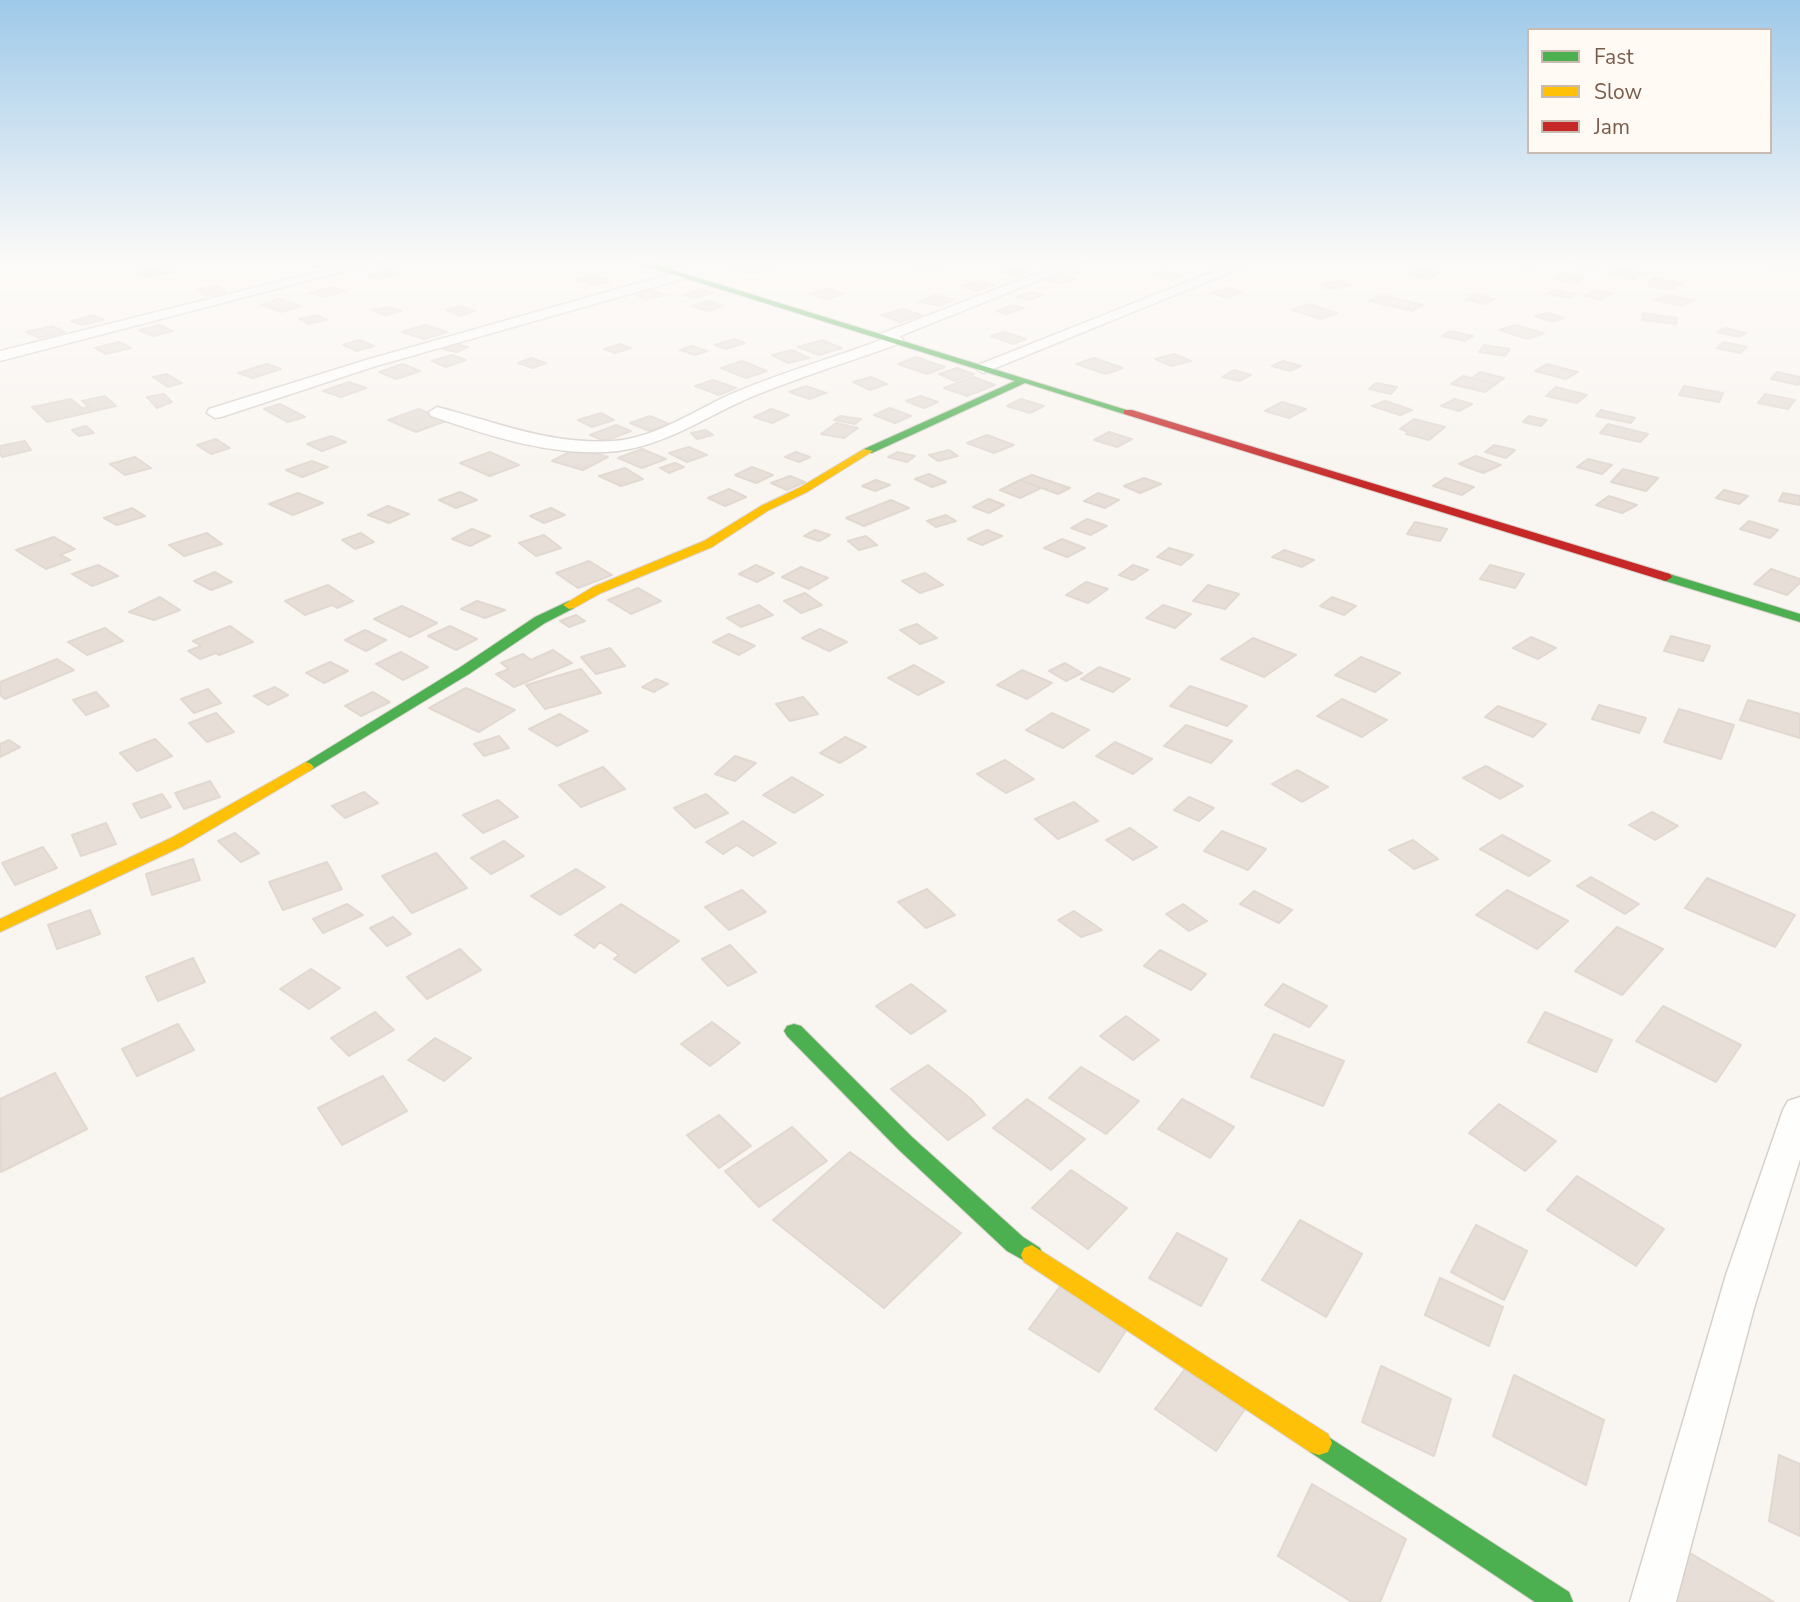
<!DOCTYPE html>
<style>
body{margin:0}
#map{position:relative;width:1800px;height:1602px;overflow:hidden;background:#f9f5f0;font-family:"Nunito Sans",sans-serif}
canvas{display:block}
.legend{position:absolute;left:1527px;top:28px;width:245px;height:126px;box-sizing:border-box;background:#fffaf3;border:2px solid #cabbb1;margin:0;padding:9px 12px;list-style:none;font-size:21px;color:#7a5c4d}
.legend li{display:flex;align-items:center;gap:14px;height:35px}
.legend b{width:35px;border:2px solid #cabbb1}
</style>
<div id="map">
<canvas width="1800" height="1602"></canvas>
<ul class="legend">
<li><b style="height:9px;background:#4caf50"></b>Fast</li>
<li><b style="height:9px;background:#ffc107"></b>Slow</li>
<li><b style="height:9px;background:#c62828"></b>Jam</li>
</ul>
</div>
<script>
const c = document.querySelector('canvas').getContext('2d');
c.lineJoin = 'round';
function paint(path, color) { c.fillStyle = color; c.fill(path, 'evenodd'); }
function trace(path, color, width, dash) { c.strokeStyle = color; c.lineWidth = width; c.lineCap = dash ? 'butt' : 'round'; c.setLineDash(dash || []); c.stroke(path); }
const building = new Path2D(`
 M756,261L776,268L751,273L733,267Z
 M1518,261H1532L1542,263L1529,268L1514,264Z
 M1773,261H1780L1800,265L1793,271L1767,266Z
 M923,262L943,266L931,271L911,266Z
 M162,267L172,272L147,277L137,272Z
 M1618,267L1643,273L1633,279L1611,273Z
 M1015,268L1030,271L1018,276L1003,272Z
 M1420,268L1441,272L1428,279L1405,273Z
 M387,269L401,273L379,279L366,276Z
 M1161,271L1182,276L1172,280L1151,275Z
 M1564,273L1585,276L1577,283L1555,279Z
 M1058,274L1075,279L1060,283L1043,278Z
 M590,275L610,281L596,285L577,279Z
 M1654,278L1682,283L1672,290L1647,286Z
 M977,281L993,285L977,291L961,286Z
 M1338,281L1350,285L1330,289L1319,284Z
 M216,286L226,292L207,296L197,290Z
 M330,287L346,291L325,297L310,293Z
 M1226,288L1242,292L1228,298L1211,293Z
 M702,289L713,293L694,298L683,295Z
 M828,289L843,294L826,299L809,294Z
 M1554,289L1576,294L1569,298L1547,294Z
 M651,290L664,295L646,299L633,294Z
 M1596,290L1612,293L1600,300L1585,296Z
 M1030,292L1043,295L1030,300L1016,297Z
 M1474,294L1495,299L1486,304L1465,300Z
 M935,295L954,300L939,306L919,302Z
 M1381,295L1423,305L1412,311L1369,301Z
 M1668,295L1695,300L1681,306L1655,300Z
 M280,299L301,306L282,312L260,305Z
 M709,301L723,306L707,311L692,306Z
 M1309,304L1338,313L1321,319L1292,310Z
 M1013,305L1024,308L1007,314L996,311Z
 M461,306L475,311L460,316L446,310Z
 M389,307L402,311L385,315L371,310Z
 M903,309L922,315L900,322L881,315Z
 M1548,313L1565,318L1552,322L1535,316Z
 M1643,313L1677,318L1676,324L1642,320Z
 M94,315L104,320L81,325L71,321Z
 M317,315L327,320L309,324L299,319Z
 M159,325L173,331L154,336L139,330Z
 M425,325L448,332L424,339L402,332Z
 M1515,325L1544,333L1528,339L1499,330Z
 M52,326L65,332L39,338L26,332Z
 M1725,328L1746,333L1739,337L1717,332Z
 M1450,331L1473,336L1465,341L1442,336Z
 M1004,332L1026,339L1013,344L991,336Z
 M734,339L745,343L726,349L715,345Z
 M359,340L374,346L357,351L343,345Z
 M822,340L842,348L819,355L798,347Z
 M119,342L131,348L106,354L95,348Z
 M1724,342L1747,347L1740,353L1717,348Z
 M455,344L468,347L456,352L443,349Z
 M620,344L631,348L615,353L604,349Z
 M1484,345L1510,349L1505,356L1479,352Z
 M692,346L707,351L695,355L680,350Z
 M792,350L809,358L788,363L772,355Z
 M1174,354L1191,361L1172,366L1155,359Z
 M452,355L466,360L446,367L432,361Z
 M916,357L945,367L927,374L898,364Z
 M531,358L546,363L533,368L518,363Z
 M1094,358L1123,368L1106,374L1076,364Z
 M742,361L767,371L746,378L721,368Z
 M1283,361L1301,366L1290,371L1272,366Z
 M267,364L281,369L253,378L238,373Z
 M403,364L420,371L396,379L379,372Z
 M1547,364L1578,372L1566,379L1535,371Z
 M957,368L974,374L955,381L939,374Z
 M1234,370L1251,375L1239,381L1222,377Z
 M1480,372L1504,378L1496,384L1472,378Z
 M1777,372L1800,377V383L1798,385L1771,379Z
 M167,374L182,383L168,387L153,377Z
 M1463,376L1472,378L1496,384L1485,392L1451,384Z
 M871,377L887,384L870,390L853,382Z
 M973,377L995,385L967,396L944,388Z
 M713,380L736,388L719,395L695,386Z
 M349,382L366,388L341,397L323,391Z
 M1376,383L1397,387L1391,394L1369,389Z
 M806,386L826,393L809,399L789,392Z
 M1684,386L1723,393L1719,402L1679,395Z
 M1556,387L1587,395L1577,403L1546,396Z
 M164,394L172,402L157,408L147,397Z
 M1765,394L1795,400L1788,409L1758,403Z
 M105,396L116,406L47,422L32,407L71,399L82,408L89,407L82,401Z
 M921,396L938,402L924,408L906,401Z
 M1021,399L1044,406L1030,413L1007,406Z
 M1455,399L1472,404L1459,411L1441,406Z
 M1385,401L1412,410L1400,415L1372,406Z
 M1282,402L1306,409L1289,418L1265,411Z
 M280,404L305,417L288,422L264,409Z
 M890,408L911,416L895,423L874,415Z
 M419,409L446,421L416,432L388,420Z
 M771,409L789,415L772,423L754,417Z
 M1601,410L1635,418L1631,423L1596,416Z
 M601,413L614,420L592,427L578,420Z
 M650,416L669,424L650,431L630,423Z
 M840,416L861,419L855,424L834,420Z
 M1529,416L1547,420L1541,426L1523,422Z
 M1414,419L1445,427L1429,440L1406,434L1409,432L1400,429Z
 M836,423L858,428L844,438L821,434Z
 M1608,424L1648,434L1640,442L1600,433Z
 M616,425L631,431L605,441L590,435Z
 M86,426L94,433L79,436L72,430Z
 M706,430L713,435L697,439L691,433Z
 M1109,432L1132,439L1117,447L1094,440Z
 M987,435L1014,445L994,453L967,443Z
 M331,436L346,442L322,451L307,444Z
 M216,439L230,448L211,454L197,445Z
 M25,441L31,450L2,457L0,453V446Z
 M1494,445L1515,450L1506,458L1485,452Z
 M689,447L707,455L687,462L669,453Z
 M577,448L608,457L583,470L552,461Z
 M642,449L666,459L642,468L618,458Z
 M949,450L958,456L938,461L929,455Z
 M490,452L519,465L490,476L460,463Z
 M796,452L810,457L799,462L785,457Z
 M897,452L915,456L907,462L888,457Z
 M1476,456L1501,465L1483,473L1459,464Z
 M135,457L151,468L125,475L110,464Z
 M1588,459L1612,465L1602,474L1577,467Z
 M312,461L328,467L302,477L286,470Z
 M675,463L684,467L669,473L660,468Z
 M752,467L773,475L756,483L735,475Z
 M625,468L643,479L621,486L599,476Z
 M1623,469L1658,478L1646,491L1611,482Z
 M929,474L946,482L932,487L915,479Z
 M1032,475L1070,488L1058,494L1020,480Z
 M790,476L805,482L787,490L771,483Z
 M1144,478L1161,484L1140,493L1124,486Z
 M1445,478L1474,487L1462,495L1433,486Z
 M876,480L890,485L875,491L862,486Z
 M1020,480L1041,488L1020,498L1000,490Z
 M729,489L746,497L725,506L708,498Z
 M1724,490L1748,496L1739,504L1716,498Z
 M460,492L477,500L456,508L439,500Z
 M298,493L323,503L293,515L269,504Z
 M1098,493L1119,500L1105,508L1084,501Z
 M1783,493L1800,496V505L1779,501Z
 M1609,496L1637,505L1622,513L1596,505Z
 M989,499L1004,505L989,513L973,507Z
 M891,500L909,508L864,526L846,518Z
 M388,506L409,514L389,523L368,515Z
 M132,508L145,516L117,525L104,518Z
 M551,508L565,515L544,523L530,516Z
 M946,515L956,521L936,527L927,521Z
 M1087,519L1107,526L1091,535L1071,528Z
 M1749,521L1778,530L1770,538L1740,529Z
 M1415,522L1447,529L1440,541L1407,534Z
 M472,529L490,536L470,546L452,539Z
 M815,530L830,535L819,541L804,536Z
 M987,530L1002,536L982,545L968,539Z
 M207,533L222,544L184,556L169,545Z
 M361,533L374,542L355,549L342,540Z
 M544,535L561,548L536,556L519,543Z
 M866,536L877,545L859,550L848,541Z
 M54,537L75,549L60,555L70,560L46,569L16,550Z
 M1062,539L1085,548L1067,557L1044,548Z
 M1169,548L1193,555L1181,565L1157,557Z
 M1284,550L1314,560L1302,567L1272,557Z
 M589,561L612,575L578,588L556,573Z
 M98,565L118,576L92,586L72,574Z
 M756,565L774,573L757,582L739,574Z
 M1133,565L1148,570L1133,580L1119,575Z
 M1490,565L1524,574L1515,588L1480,579Z
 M801,567L828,578L809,589L782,577Z
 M1771,569L1800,579V583L1787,595L1754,584Z
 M215,572L232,582L211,590L194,581Z
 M925,573L943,585L920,593L902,581Z
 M1086,582L1108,589L1088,603L1066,595Z
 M328,585L353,601L337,608L332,605L305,615L285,601Z
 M1208,585L1239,594L1225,609L1193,601Z
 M638,588L661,601L631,614L608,600Z
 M805,593L822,605L801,613L784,601Z
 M160,597L180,610L154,620L129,612Z
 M1332,597L1356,606L1344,615L1320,606Z
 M477,601L505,610L485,618L461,609Z
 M759,605L773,615L741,627L727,618Z
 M1163,605L1191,614L1175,628L1146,618Z
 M402,606L437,623L410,637L374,619Z
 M576,615L585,621L569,627L560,621Z
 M917,624L937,638L920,644L900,630Z
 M230,626L253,642L219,655L216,653L200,659L188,651L201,646L193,641Z
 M450,626L477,639L456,650L428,636Z
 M105,628L123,641L87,655L68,642Z
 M820,629L847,642L829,651L802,638Z
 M365,630L386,640L366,651L345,640Z
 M729,634L755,646L739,655L713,642Z
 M1671,636L1710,646L1703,661L1664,651Z
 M1531,637L1556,648L1538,659L1513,648Z
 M1253,638L1296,655L1264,677L1221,659Z
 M610,648L625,666L596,674L581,657Z
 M553,650L572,663L514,687L496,674L509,669L501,663L523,654L531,660Z
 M401,652L428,667L403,680L376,664Z
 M1361,657L1400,673L1375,692L1335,675Z
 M57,659L74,670L5,699L0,695V682Z
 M330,662L348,671L324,683L306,673Z
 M1065,663L1082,673L1066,681L1049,671Z
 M914,665L944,682L918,695L888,678Z
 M1099,667L1130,679L1113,692L1081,679Z
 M581,669L601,693L545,709L526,685Z
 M1022,670L1052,683L1027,699L997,685Z
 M656,679L668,684L654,692L642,687Z
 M1190,686L1247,706L1227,726L1170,706Z
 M275,687L288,695L268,705L254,696Z
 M466,688L515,710L479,732L429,708Z
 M208,689L221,703L194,713L181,699Z
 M96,692L109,706L86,715L73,700Z
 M373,692L390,702L361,716L345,706Z
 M803,697L818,714L790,721L776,704Z
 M1342,699L1387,720L1362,737L1317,716Z
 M1748,700L1800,714V738L1740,720Z
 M1599,705L1646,718L1639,733L1592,719Z
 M1498,706L1546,724L1533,737L1485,717Z
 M1679,709L1734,725L1721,759L1664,742Z
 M216,713L234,732L207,742L189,723Z
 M1052,713L1089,730L1063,748L1026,730Z
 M560,714L588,731L557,746L529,729Z
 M1186,725L1232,741L1211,763L1164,746Z
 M499,736L509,748L484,756L474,744Z
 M845,737L866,747L840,763L820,753Z
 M155,739L172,756L137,771L120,753Z
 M9,740L20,747L0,757V744Z
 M1115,742L1152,759L1133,774L1096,756Z
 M735,756L756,763L735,781L715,774Z
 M1005,760L1034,779L1006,793L977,774Z
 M1486,766L1523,786L1500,799L1463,778Z
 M603,767L625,789L581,807L559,785Z
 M1297,770L1328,787L1302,802L1272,784Z
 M792,777L823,795L794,813L763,795Z
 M210,781L220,797L184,809L175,793Z
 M364,792L378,803L345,818L332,806Z
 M162,794L171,807L141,818L133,804Z
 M706,794L728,813L695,828L674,808Z
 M1189,797L1214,808L1199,821L1174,810Z
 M498,800L518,817L483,833L463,815Z
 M1074,802L1098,821L1058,839L1035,819Z
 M1652,812L1678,826L1655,840L1629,825Z
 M743,821L776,843L753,856L737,845L723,854L706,842Z
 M106,823L116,844L81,856L72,835Z
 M1130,828L1157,847L1133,860L1106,840Z
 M1222,831L1266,849L1248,870L1204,851Z
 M235,833L259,853L241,862L218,841Z
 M1502,835L1550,861L1529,876L1480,849Z
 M1413,840L1438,859L1414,869L1389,850Z
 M504,841L524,856L491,874L471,858Z
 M43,847L57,868L15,885L2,863Z
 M436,853L467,888L412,913L382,876Z
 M193,859L200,880L152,895L146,874Z
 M327,862L342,889L283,910L269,882Z
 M576,869L605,887L560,915L531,896Z
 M1591,877L1639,904L1625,914L1577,886Z
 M1707,878L1795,915L1775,947L1685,908Z
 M927,889L955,915L926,928L898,902Z
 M742,890L766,912L729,930L705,907Z
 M1507,890L1568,921L1537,949L1476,915Z
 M1254,891L1292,910L1279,923L1240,904Z
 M347,904L363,915L323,933L313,919Z
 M621,904L679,941L635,973L614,959L619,955L600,942L594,948L575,935Z
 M1183,904L1207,921L1189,931L1166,914Z
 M90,910L100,934L57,949L48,925Z
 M1074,911L1102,930L1081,937L1058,920Z
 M393,917L411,934L387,946L370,928Z
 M1617,927L1663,949L1622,995L1575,971Z
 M730,945L756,972L728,986L702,959Z
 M460,949L481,970L427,999L407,977Z
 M1160,950L1206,974L1191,990L1144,966Z
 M193,958L205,982L158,1001L146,977Z
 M311,969L340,988L309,1009L280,989Z
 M911,984L946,1011L911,1034L876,1006Z
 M1283,984L1327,1006L1309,1027L1265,1005Z
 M1663,1006L1741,1045L1716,1082L1636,1041Z
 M375,1012L394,1030L349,1056L331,1038Z
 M1545,1012L1612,1040L1596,1072L1528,1042Z
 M1126,1016L1159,1040L1133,1060L1100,1036Z
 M712,1022L740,1043L710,1066L681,1044Z
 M178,1024L194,1050L137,1076L122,1049Z
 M1274,1034L1344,1061L1323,1106L1251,1077Z
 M435,1038L471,1058L444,1081L408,1060Z
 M928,1065L971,1099L985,1115L948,1140L891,1089Z
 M1081,1067L1139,1101L1106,1134L1049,1098Z
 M55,1073L87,1129L1,1172L0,1099Z
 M383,1076L407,1111L342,1145L318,1108Z
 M1027,1099L1085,1139L1051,1170L993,1128Z
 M1182,1099L1234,1127L1210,1158L1158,1129Z
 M1499,1104L1556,1141L1525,1171L1469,1133Z
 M719,1115L751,1146L719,1168L687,1135Z
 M792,1127L827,1161L759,1207L725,1171Z
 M850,1152L961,1233L884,1308L773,1220Z
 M1071,1170L1127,1208L1088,1249L1032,1208Z
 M1577,1176L1664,1229L1636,1266L1547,1210Z
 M1300,1220L1362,1254L1326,1317L1262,1280Z
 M1476,1225L1527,1251L1504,1300L1451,1272Z
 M1177,1233L1227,1259L1201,1306L1149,1278Z
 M1440,1278L1503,1307L1489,1346L1425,1315Z
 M1061,1285L1129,1326L1099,1372L1029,1329Z
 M1381,1366L1451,1399L1434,1456L1362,1422Z
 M1185,1369L1245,1409L1216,1451L1155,1409Z
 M1514,1375L1604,1420L1586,1485L1493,1436Z
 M1779,1455L1800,1464V1536L1769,1521Z
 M1312,1484L1406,1539L1380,1602H1352L1278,1556Z
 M1683,1549L1774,1602H1667Z`);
paint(building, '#e6ded7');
trace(building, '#e2d8d2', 2);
const street = new Path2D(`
 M361,261H383L0,361V351Z
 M1069,261H1087L900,336L903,340L901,343C851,361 800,377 751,397C707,416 666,445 618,451C555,458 490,436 431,416L429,412L437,407C496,422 550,445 613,441C657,438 696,409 736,392C783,372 833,358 881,340L878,337L880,334Z
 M1240,261H1258L988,371L983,373L975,368L978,365Z
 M1569,261H1599L1601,264L1595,268Z
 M681,271L686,272V278L376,366L221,417L215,418L207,413L209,409L366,360Z
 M1800,1097V1159L1754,1308L1676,1602H1630L1726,1275L1783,1110L1788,1101Z`);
const fast = new Path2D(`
 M630,261H643L1133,412L1124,414L1025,383L872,453H864V449L1015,381Z
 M1666,573L1800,614V622L1662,580V574Z
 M569,601L574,602V608L545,623L469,674L311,770L306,772L298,767L459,668L535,617Z
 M794,1024L801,1026L912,1137L1023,1237L1040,1248L1043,1255L1040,1262L1032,1265L1007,1251L898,1149L787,1036L784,1031L787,1026Z
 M1319,1431L1569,1592L1573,1602H1535L1310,1452L1306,1443L1310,1434Z`);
const slow = new Path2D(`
 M864,449L873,451L807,492L769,510L712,547L601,593L574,608L569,609L563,605L593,587L704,541L761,506L799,488Z
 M306,762L311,764L314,767L311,770L183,846L0,932V919L171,838Z
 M1032,1245L1328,1434L1332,1443L1328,1452L1319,1455L1310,1452L1024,1262L1021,1255L1024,1248Z`);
const jam = new Path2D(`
 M1124,410H1132L1670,574L1672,577L1666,581L1662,580L1124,414Z`);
trace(street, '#d7d1cb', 3);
trace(fast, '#d9d2cb', 2);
trace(slow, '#d9d2cb', 2);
trace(jam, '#d9d2cb', 2);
paint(street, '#fefefd');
paint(fast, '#4caf50');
paint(slow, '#ffc107');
paint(jam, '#c62828');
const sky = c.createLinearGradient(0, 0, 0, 485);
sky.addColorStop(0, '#9ec9e9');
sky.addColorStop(0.54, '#fcfaf8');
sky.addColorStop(1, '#fcfaf800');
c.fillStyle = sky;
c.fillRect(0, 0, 1800, 485);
</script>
